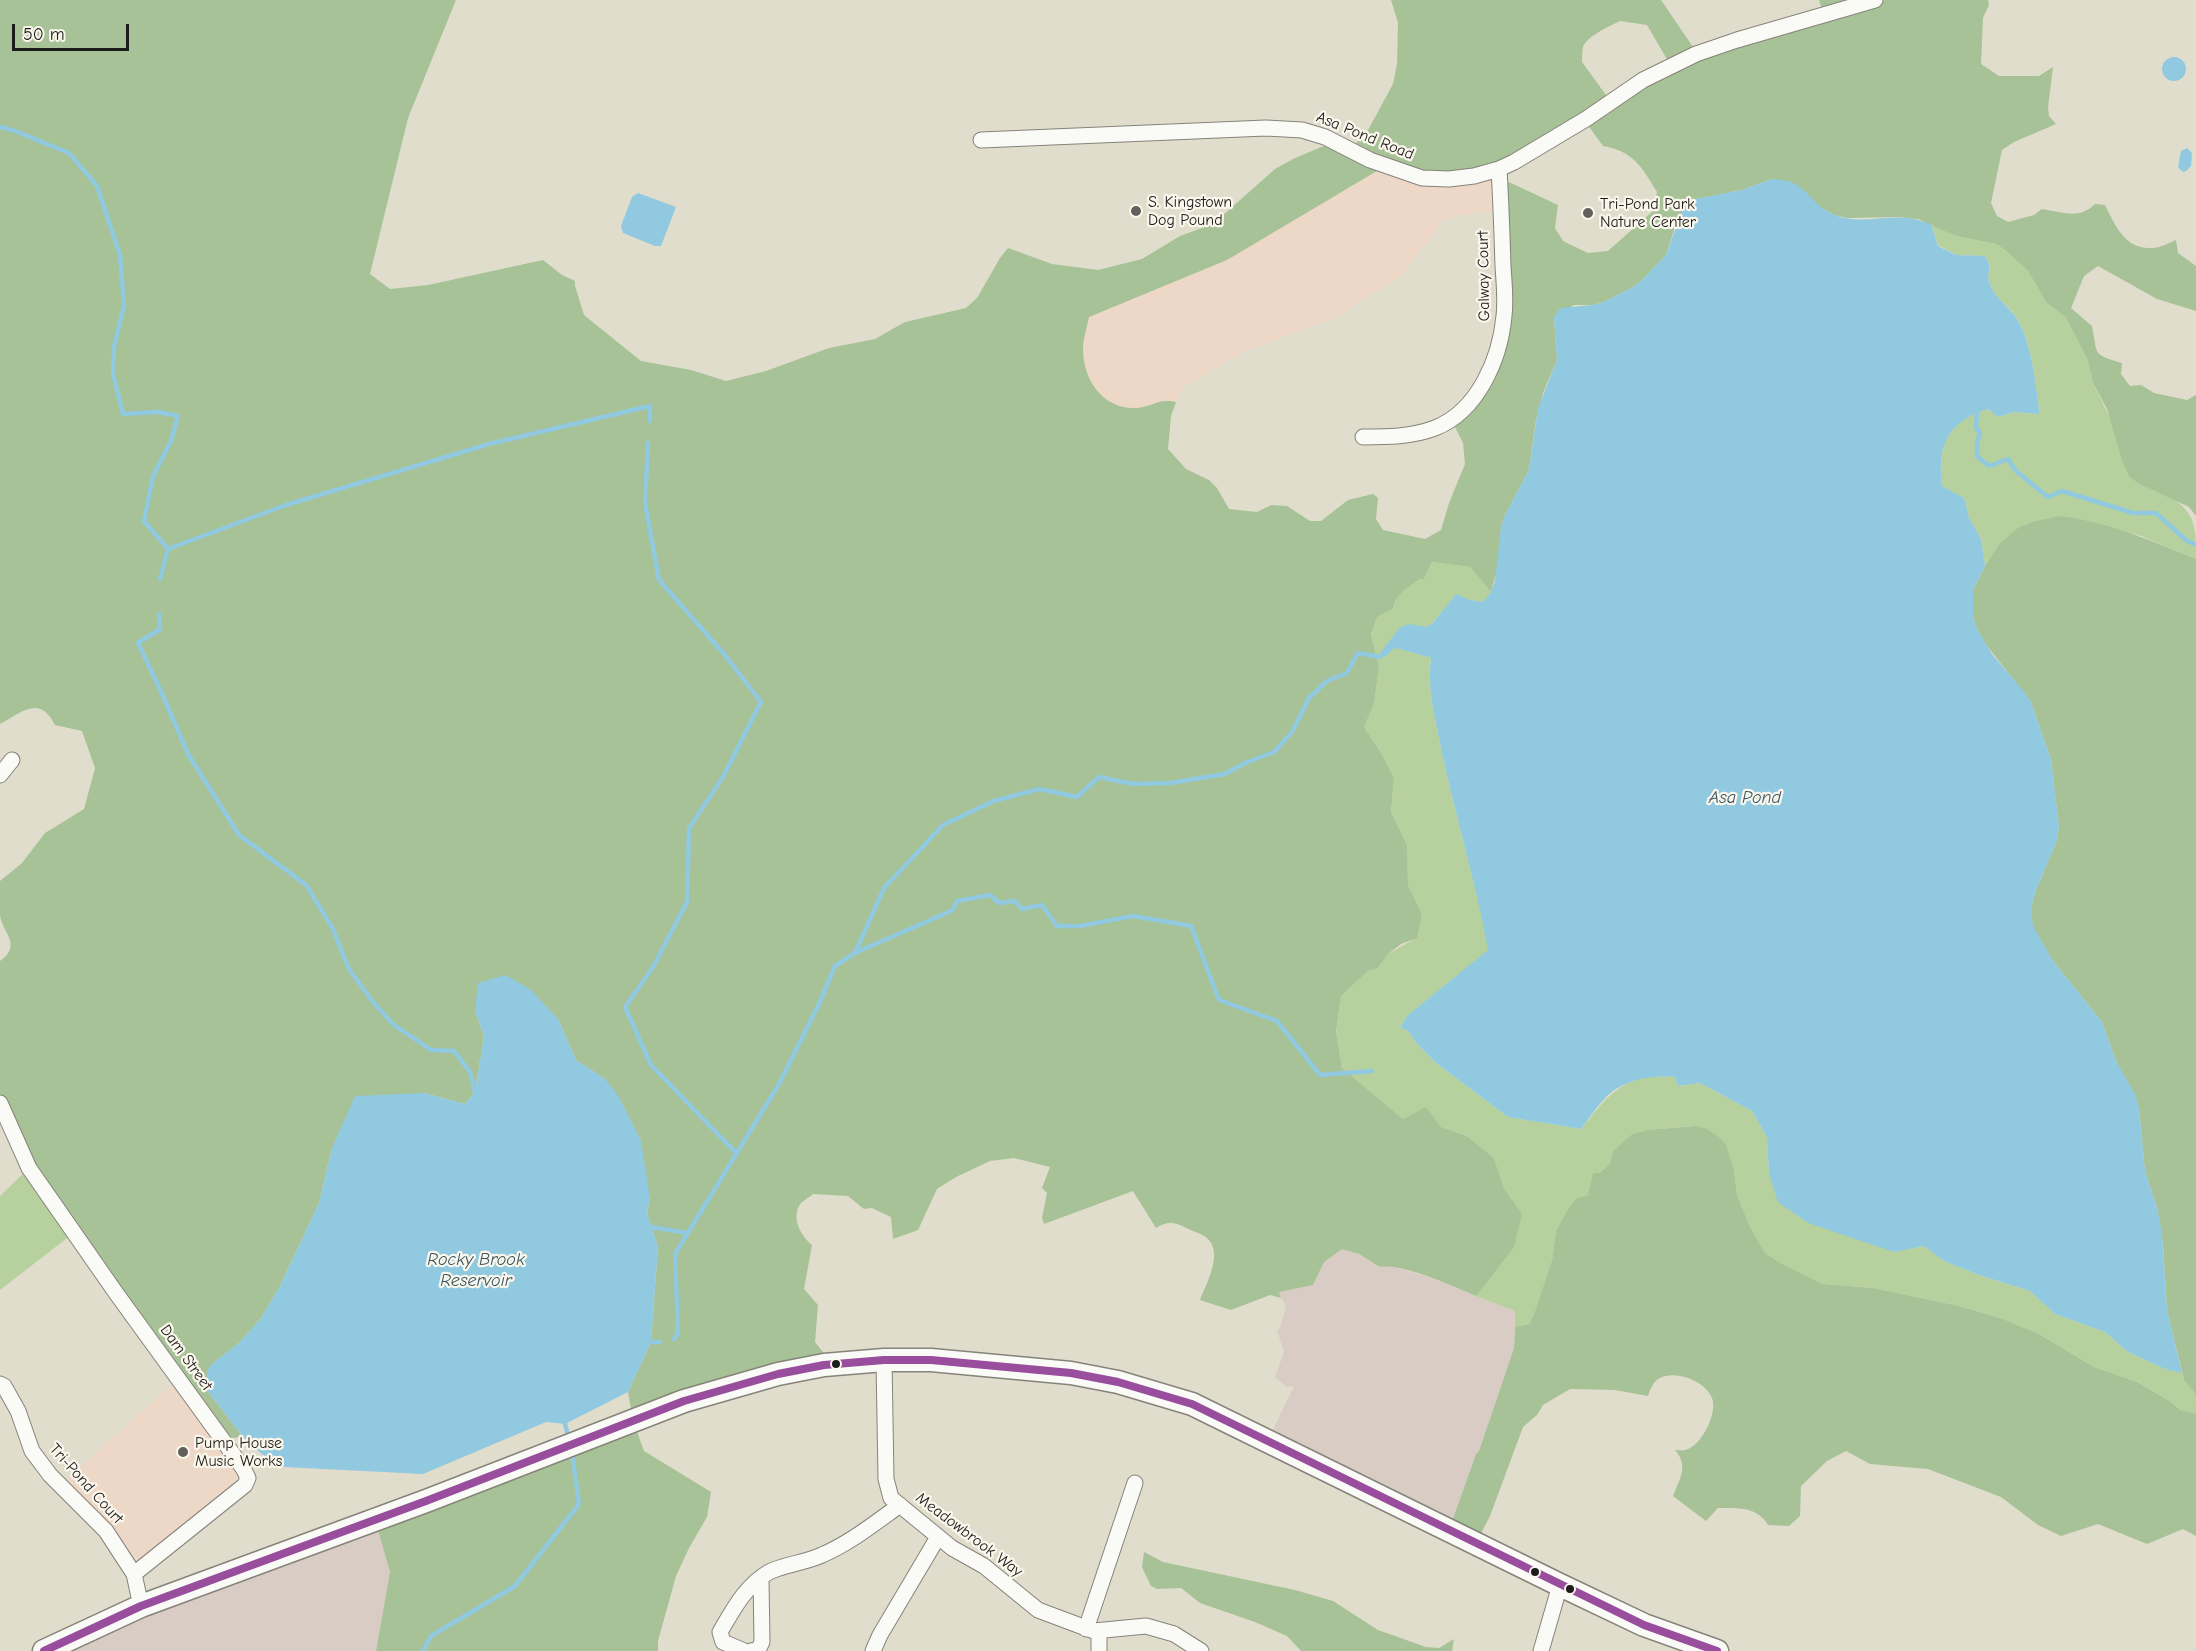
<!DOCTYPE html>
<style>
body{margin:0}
#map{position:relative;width:2196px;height:1651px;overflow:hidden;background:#e1ddcc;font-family:"Comic Neue",sans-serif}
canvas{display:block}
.scale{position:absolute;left:12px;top:24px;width:117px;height:27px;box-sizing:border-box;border:3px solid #1c1c1c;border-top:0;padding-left:8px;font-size:18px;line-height:21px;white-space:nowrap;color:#1c1c1c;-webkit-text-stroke:4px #fbf7ec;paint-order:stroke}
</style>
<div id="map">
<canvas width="2196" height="1651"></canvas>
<div class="scale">50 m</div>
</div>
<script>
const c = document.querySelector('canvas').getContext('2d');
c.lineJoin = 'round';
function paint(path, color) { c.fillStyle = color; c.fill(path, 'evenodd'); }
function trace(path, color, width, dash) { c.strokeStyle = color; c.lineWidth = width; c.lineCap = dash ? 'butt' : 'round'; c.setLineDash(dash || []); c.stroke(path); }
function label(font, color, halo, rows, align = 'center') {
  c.font = font + ' "Comic Neue",sans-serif'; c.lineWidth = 4.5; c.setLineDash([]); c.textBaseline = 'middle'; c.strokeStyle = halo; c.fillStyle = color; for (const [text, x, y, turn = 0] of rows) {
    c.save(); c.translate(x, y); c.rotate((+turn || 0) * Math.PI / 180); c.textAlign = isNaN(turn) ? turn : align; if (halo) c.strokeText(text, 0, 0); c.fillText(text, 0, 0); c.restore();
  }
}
paint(new Path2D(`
 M1387,165L1495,169L1494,211L1460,215L1443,221L1401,276L1337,317L1246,351L1184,386L1176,402L1164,400L1137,409L1118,406L1100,396L1086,369L1083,349L1088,317L1227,260Z
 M178,1379L245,1478L134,1572L68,1492L67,1479Z`), '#edd7c7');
paint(new Path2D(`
 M1342,1249L1359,1254L1380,1267L1389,1266L1426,1276L1515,1311L1514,1348L1479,1451L1476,1454L1449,1530L1267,1442L1294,1386L1287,1387L1275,1377L1284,1352L1277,1330L1280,1328L1286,1306L1278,1292L1313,1285L1324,1262Z
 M375,1520L390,1572L376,1651H40Z`), '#d8ccc4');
paint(new Path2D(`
 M1931,224L1956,236L1996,244L2005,250L2028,271L2046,302L2066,316L2088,361L2093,383L2111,420L2174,499C2196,516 2196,527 2196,559L2141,536L2091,523L2000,543L1985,566L1981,539L1969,518L1964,498L1942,486C1937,444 1948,422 1988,409L1998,417L2014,412L2040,414C2035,383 2033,346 2017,319C2009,305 1994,298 1989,282C1986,270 1994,270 1985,256L1956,255L1938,245Z
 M1432,562L1470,567L1491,592L1484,602L1470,600L1456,594C1449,602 1434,626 1425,627C1414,628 1411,623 1400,627L1394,637L1397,648L1431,658C1427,688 1435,718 1441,748C1455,816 1476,882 1489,950L1408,1015L1400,1027L1408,1031L1418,1045L1436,1063L1508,1117L1581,1129C1610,1093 1625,1072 1675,1077L1678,1086L1700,1083L1752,1111L1767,1137L1769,1174L1894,1252L1924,1246L1944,1261L1979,1275L2030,1291L2055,1314L2105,1332L2128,1352L2165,1369L2182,1373L2184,1380L2196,1395V1414L2180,1410L2171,1402L2137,1382L2094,1367L2039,1334L2003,1319L1959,1306L1873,1288L1823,1284L1779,1262L1765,1253L1750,1227L1737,1195L1734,1170L1696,1126L1647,1130L1632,1134L1613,1151L1610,1164L1599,1173L1588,1196L1556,1232L1552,1260L1534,1314L1529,1324L1515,1327V1311L1476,1296L1522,1214L1504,1188L1494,1158L1467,1136L1441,1127L1426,1108L1403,1119L1342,1068L1336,1033L1341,996L1368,971L1378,968L1388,954L1416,938L1422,914L1408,885L1407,845L1391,812L1394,778L1380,751L1364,727L1374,704L1379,667L1371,634L1377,617L1393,609C1395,594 1409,587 1420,579H1424Z
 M29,1168L75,1232L0,1290V1196Z`), '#b6d19e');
paint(new Path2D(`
 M0,0H456L408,118L370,274L390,289L428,285L543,260L562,275L575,281V286L584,315L641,361L691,370L726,381L766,371L829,348L875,339L905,322L966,308L977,298L1000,258L1008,248L1052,264L1098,270L1142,259L1180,236L1213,224L1275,169L1295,158L1331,143L1350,149L1367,132L1393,84L1397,64L1398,23L1391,0H1661L1693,47L1697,48L1723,37L1818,12L1822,9L1819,0H1988L1989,5L1983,18L1981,64L1999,76H2039L2053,67L2048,107L2049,116L2056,124L2014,142L2002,150L1991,203L1997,216L2008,222L2034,215L2042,209C2063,212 2079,220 2095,204L2105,205C2115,225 2125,250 2152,248C2160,248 2169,243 2176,240L2178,253L2196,266V311L2157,299L2098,266L2084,276L2071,308L2092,326C2098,355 2091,354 2122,363L2121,374L2130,386L2141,385L2154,393L2187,400L2196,395V516L2189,507L2138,483L2129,476L2122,460L2107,409L2093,383L2088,361L2066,317L2046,302L2028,271L2005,250L1996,244L1956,236L1918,219L1897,217L1847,218L1834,215L1772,179L1742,190L1696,199L1675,227L1666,255L1643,279L1633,287L1606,301L1593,305H1574L1554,317L1557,360L1543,393L1536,420L1529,470L1505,515L1501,527L1498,567L1491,592L1470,567L1432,562L1424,579H1420C1409,587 1395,594 1393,609L1377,617L1371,634L1379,667L1374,704L1364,727L1380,751L1394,778L1391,812L1407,845L1408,885L1422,914L1417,938L1401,944L1388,954L1378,968L1368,971L1341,996L1336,1032L1342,1068L1403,1119L1426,1107L1441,1127L1467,1136L1494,1158L1504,1188L1522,1214L1514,1247L1476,1296C1454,1287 1403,1263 1380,1267L1359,1254L1342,1249L1324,1262L1313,1285L1279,1292L1281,1298L1270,1295L1231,1310L1200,1300C1206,1284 1224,1253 1207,1238C1202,1234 1193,1231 1186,1228C1175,1222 1167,1221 1156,1228L1133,1191L1044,1224L1042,1218L1047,1193L1042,1188L1050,1167L1014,1158L990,1161L956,1177L937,1189L918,1230L893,1239L891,1217L872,1208L864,1209L848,1196L813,1194C810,1197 804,1200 801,1203C790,1217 801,1236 812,1245L804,1289L818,1305L815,1342L826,1356L633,1421L644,1451L711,1492L707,1517L689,1548L676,1576L658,1641V1651H376L390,1572L375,1520L633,1421L628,1392L651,1342L658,1247L647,1213L650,1198L605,1079L576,1060L558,1019L475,1011L484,1036L475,1092L465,1104L424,1093L332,1148L319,1203L280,1286L261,1318L240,1342L212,1364L206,1389L243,1437L232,1438L178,1379L28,1163L0,1100V961C23,944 2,933 0,915C0,904 0,892 0,881L22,863L45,833L84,809L95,768L82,731L55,725C40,695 23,711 0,724ZM1620,21L1647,25L1668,61L1609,96L1606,95L1582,62C1582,58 1582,51 1583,47C1587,36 1610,26 1620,21ZM1582,117L1603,146C1633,151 1642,167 1657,192L1653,211L1608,251L1588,253L1563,241L1555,228L1558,205L1496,176L1498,301L1496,342L1484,375L1449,415L1463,443L1465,464L1449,503L1441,530L1425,539L1383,530L1376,519L1378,498L1373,494L1348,500L1321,521H1310L1287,506L1271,505L1257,512L1229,509L1217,488L1209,480L1186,469L1168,449L1171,416L1176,402C1156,398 1152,408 1135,408C1103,409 1083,380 1083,349C1083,339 1087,327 1089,317L1227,260L1387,165L1453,178L1516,157Z
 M2060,516C2108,522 2152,541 2196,559V1395L2184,1380L2167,1310L2163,1244L2157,1208L2145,1171L2139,1108L2116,1061L2102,1022L2053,961L2032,926L2031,908L2036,890L2057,840L2059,826L2051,760L2031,702L1984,642L1977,629L1973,616V590L1985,566L2000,543L2018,528L2032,522Z
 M1696,1126L1707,1129L1719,1137L1726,1145L1734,1170L1737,1195L1750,1227L1765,1253L1779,1262L1823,1284L1873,1288L1959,1306L2003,1319L2039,1334L2094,1367L2137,1382L2171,1402L2180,1410L2196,1414V1536L2183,1529L2147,1544L2098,1524L2061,1536L2038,1525L2001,1497L1928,1469L1870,1464L1846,1451L1827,1461L1801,1486L1800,1516L1789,1526L1768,1525C1757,1506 1737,1508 1718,1508L1706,1521L1673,1496C1680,1478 1689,1466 1675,1450C1678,1450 1685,1451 1688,1449C1702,1444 1718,1412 1712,1398C1705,1381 1676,1370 1660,1378C1653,1381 1650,1390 1648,1396L1615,1390L1570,1389L1543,1405L1537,1415L1523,1427L1490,1516L1476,1543L1449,1530L1476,1454L1479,1451L1514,1348L1515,1327L1529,1324L1534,1314L1552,1260L1556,1232L1567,1211L1577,1198L1588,1196L1593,1173H1599L1610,1164L1613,1151L1632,1134L1647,1130Z
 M1144,1552L1163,1562L1295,1590L1333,1601L1378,1630L1426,1647L1439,1648L1454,1639L1452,1651H1301L1287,1636L1255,1622L1200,1603L1181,1588L1157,1589L1151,1586L1142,1567Z`), '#a6c296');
paint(new Path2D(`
 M2162 69a12 12 0 1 1 24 0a12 12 0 1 1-24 0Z
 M2187,148L2192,153L2191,166L2186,171L2183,172L2178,167L2181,151Z
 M1772,179C1810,180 1807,204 1835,215C1858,225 1885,215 1909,218C1917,219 1924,222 1931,224L1938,246L1956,255L1985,256C1994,270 1986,270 1989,282C1994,298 2009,306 2017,319C2033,347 2035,383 2040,414L2014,412L1998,417L1988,409C1948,422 1937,444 1942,486L1964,498L1969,518L1981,539L1985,566L1973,590V616L1977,629L1992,654L2025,693L2031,702L2051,760L2059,826L2057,840L2036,890L2031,908L2033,926L2053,961L2102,1022L2116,1061L2136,1096L2139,1108L2145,1171L2157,1208L2162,1233L2167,1310L2182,1373L2165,1369L2128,1352L2105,1332L2055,1314L2030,1291L1979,1275L1944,1261L1924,1246L1894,1252L1808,1223L1778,1202L1769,1174L1767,1137L1752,1111L1700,1083L1678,1086L1675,1077C1652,1075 1626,1079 1608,1095C1598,1105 1589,1118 1581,1129L1508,1117L1436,1063L1418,1045L1408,1031L1400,1027L1408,1015L1488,950C1476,882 1455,816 1441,748C1435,718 1427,689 1431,658L1396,648L1393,649L1385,657L1382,651L1400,627L1409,624L1426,627L1433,623L1456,594L1470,600L1483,602L1491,592L1495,581L1501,527L1505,515L1529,470L1538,408L1557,360L1554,317L1560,308L1593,305L1606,301L1633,287L1643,279L1666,255L1683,207L1696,199L1742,190Z
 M638,193L676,207L661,246H655L623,233L621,226L632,197Z
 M506,975L531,990L558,1019L576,1060L605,1079L619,1097L641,1141L650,1198L647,1213L658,1247L651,1342L628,1392L565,1424L546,1422L423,1474L284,1467L262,1454L243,1437L206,1389L207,1371L212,1364L240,1342L261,1318L280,1286L319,1203L332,1148L355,1096L424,1093L465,1104L475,1092L484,1036L475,1011L478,983Z`), '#90c9e0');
trace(new Path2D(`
 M0,127L15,131L69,153L97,186L120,255L124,306L114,347L113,374L123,414L158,412L178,416L171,441L153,476L144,521L168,549L160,579
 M1977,413L1976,428L1980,433L1977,443V456L1989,466L2008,459L2016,471L2048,497L2062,491L2133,513H2156L2187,541L2196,545
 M648,443L645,503L659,580L724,654L761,702L723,777L689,828L687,902L653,967L625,1007L651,1065L737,1154
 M168,549L286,505L489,444L650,406V421
 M159,614L160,629L138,643L160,689L188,754L239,835L306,885L332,927L349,969L373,1002L394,1025L431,1050L454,1051L470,1072L475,1092
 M855,953L953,910L957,901L990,895L999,903L1015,901L1022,909L1042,905L1057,926H1080L1133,916L1191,926L1219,1000L1277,1021L1320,1075L1372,1071
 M651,1227L688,1233
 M674,1339L678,1333L675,1254L779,1084L818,1006L835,966L855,953L884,888L943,825L994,801L1039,789L1077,797L1099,777L1133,784L1170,783L1225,774L1245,763L1274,752L1292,732L1309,698L1327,681L1347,673L1358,653L1380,657L1387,649
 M651,1342H660
 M565,1424L569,1439
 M423,1651L431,1636L515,1586L579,1504L572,1453`), '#90c9e0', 4.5);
const minor = new Path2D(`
 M981,140L1266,128L1302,130L1325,137L1370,160L1422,178L1449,179L1474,176L1499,169L1514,162L1586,119L1643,80L1696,54L1737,40L1875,0
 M1363,437C1387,437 1411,437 1435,428C1478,411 1500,359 1504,316C1506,300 1504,282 1503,266C1502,234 1501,202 1499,169
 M0,775L12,760
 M0,1103L29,1168L116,1293L243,1468L248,1478L245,1485L134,1574L141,1606
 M884,1360L886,1479L891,1498L952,1548L984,1566L1038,1610L1094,1631L1146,1626L1174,1634L1201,1651
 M0,1384L4,1386L18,1411L32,1451L50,1475L106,1531L134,1574
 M1086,1629L1135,1483
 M744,1651L723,1642L720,1632C733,1610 745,1586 769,1572C785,1564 805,1563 822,1555C850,1543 875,1523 900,1505
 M751,1651L758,1650L762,1642L761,1579
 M873,1651L880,1635L938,1537
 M1099,1651V1631
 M1541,1651L1560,1585`);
const primary = new Path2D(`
 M44,1651L141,1606L426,1501L684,1401L778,1374L824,1365L884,1360H931L1071,1373L1118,1382L1192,1404L1560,1585L1644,1625L1717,1651`);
trace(minor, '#85837a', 17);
trace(primary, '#85837a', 25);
trace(minor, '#fafaf7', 15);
trace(primary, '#fafaf7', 22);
trace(new Path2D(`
 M44,1651L141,1606L426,1501L684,1401L778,1374L824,1365L884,1360H931L1071,1373L1118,1382L1192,1404L1644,1625L1717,1651`), '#994d9d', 8);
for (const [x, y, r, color] of [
 [1136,211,6,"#61605a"],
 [1588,213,6,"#61605a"],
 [836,1364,5,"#1c1c1c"],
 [183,1452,6,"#61605a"],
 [1535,1572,5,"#1c1c1c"],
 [1570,1589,5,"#1c1c1c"]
]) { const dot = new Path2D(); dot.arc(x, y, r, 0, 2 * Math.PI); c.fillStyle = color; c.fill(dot); trace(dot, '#fbf7ec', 2); }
label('16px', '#1c1c1c', '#fbf7ec', [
 ["Asa Pond Road",1365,136,22],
 ["Galway Court",1484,276,-91],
 ["Dam Street",186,1358,54],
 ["Tri-Pond Court",86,1484,48],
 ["Meadowbrook Way",969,1535,37]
]);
label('16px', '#1c1c1c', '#fbf7ec', [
 ["S. Kingstown",1148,202],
 ["Dog Pound",1148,220],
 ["Tri-Pond Park",1600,204],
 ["Nature Center",1600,222],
 ["Pump House",195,1443],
 ["Music Works",195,1461]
], 'left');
label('italic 18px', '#385664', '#fbf7ec', [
 ["Asa Pond",1745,798],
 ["Rocky Brook",476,1260],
 ["Reservoir",476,1281]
]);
</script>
